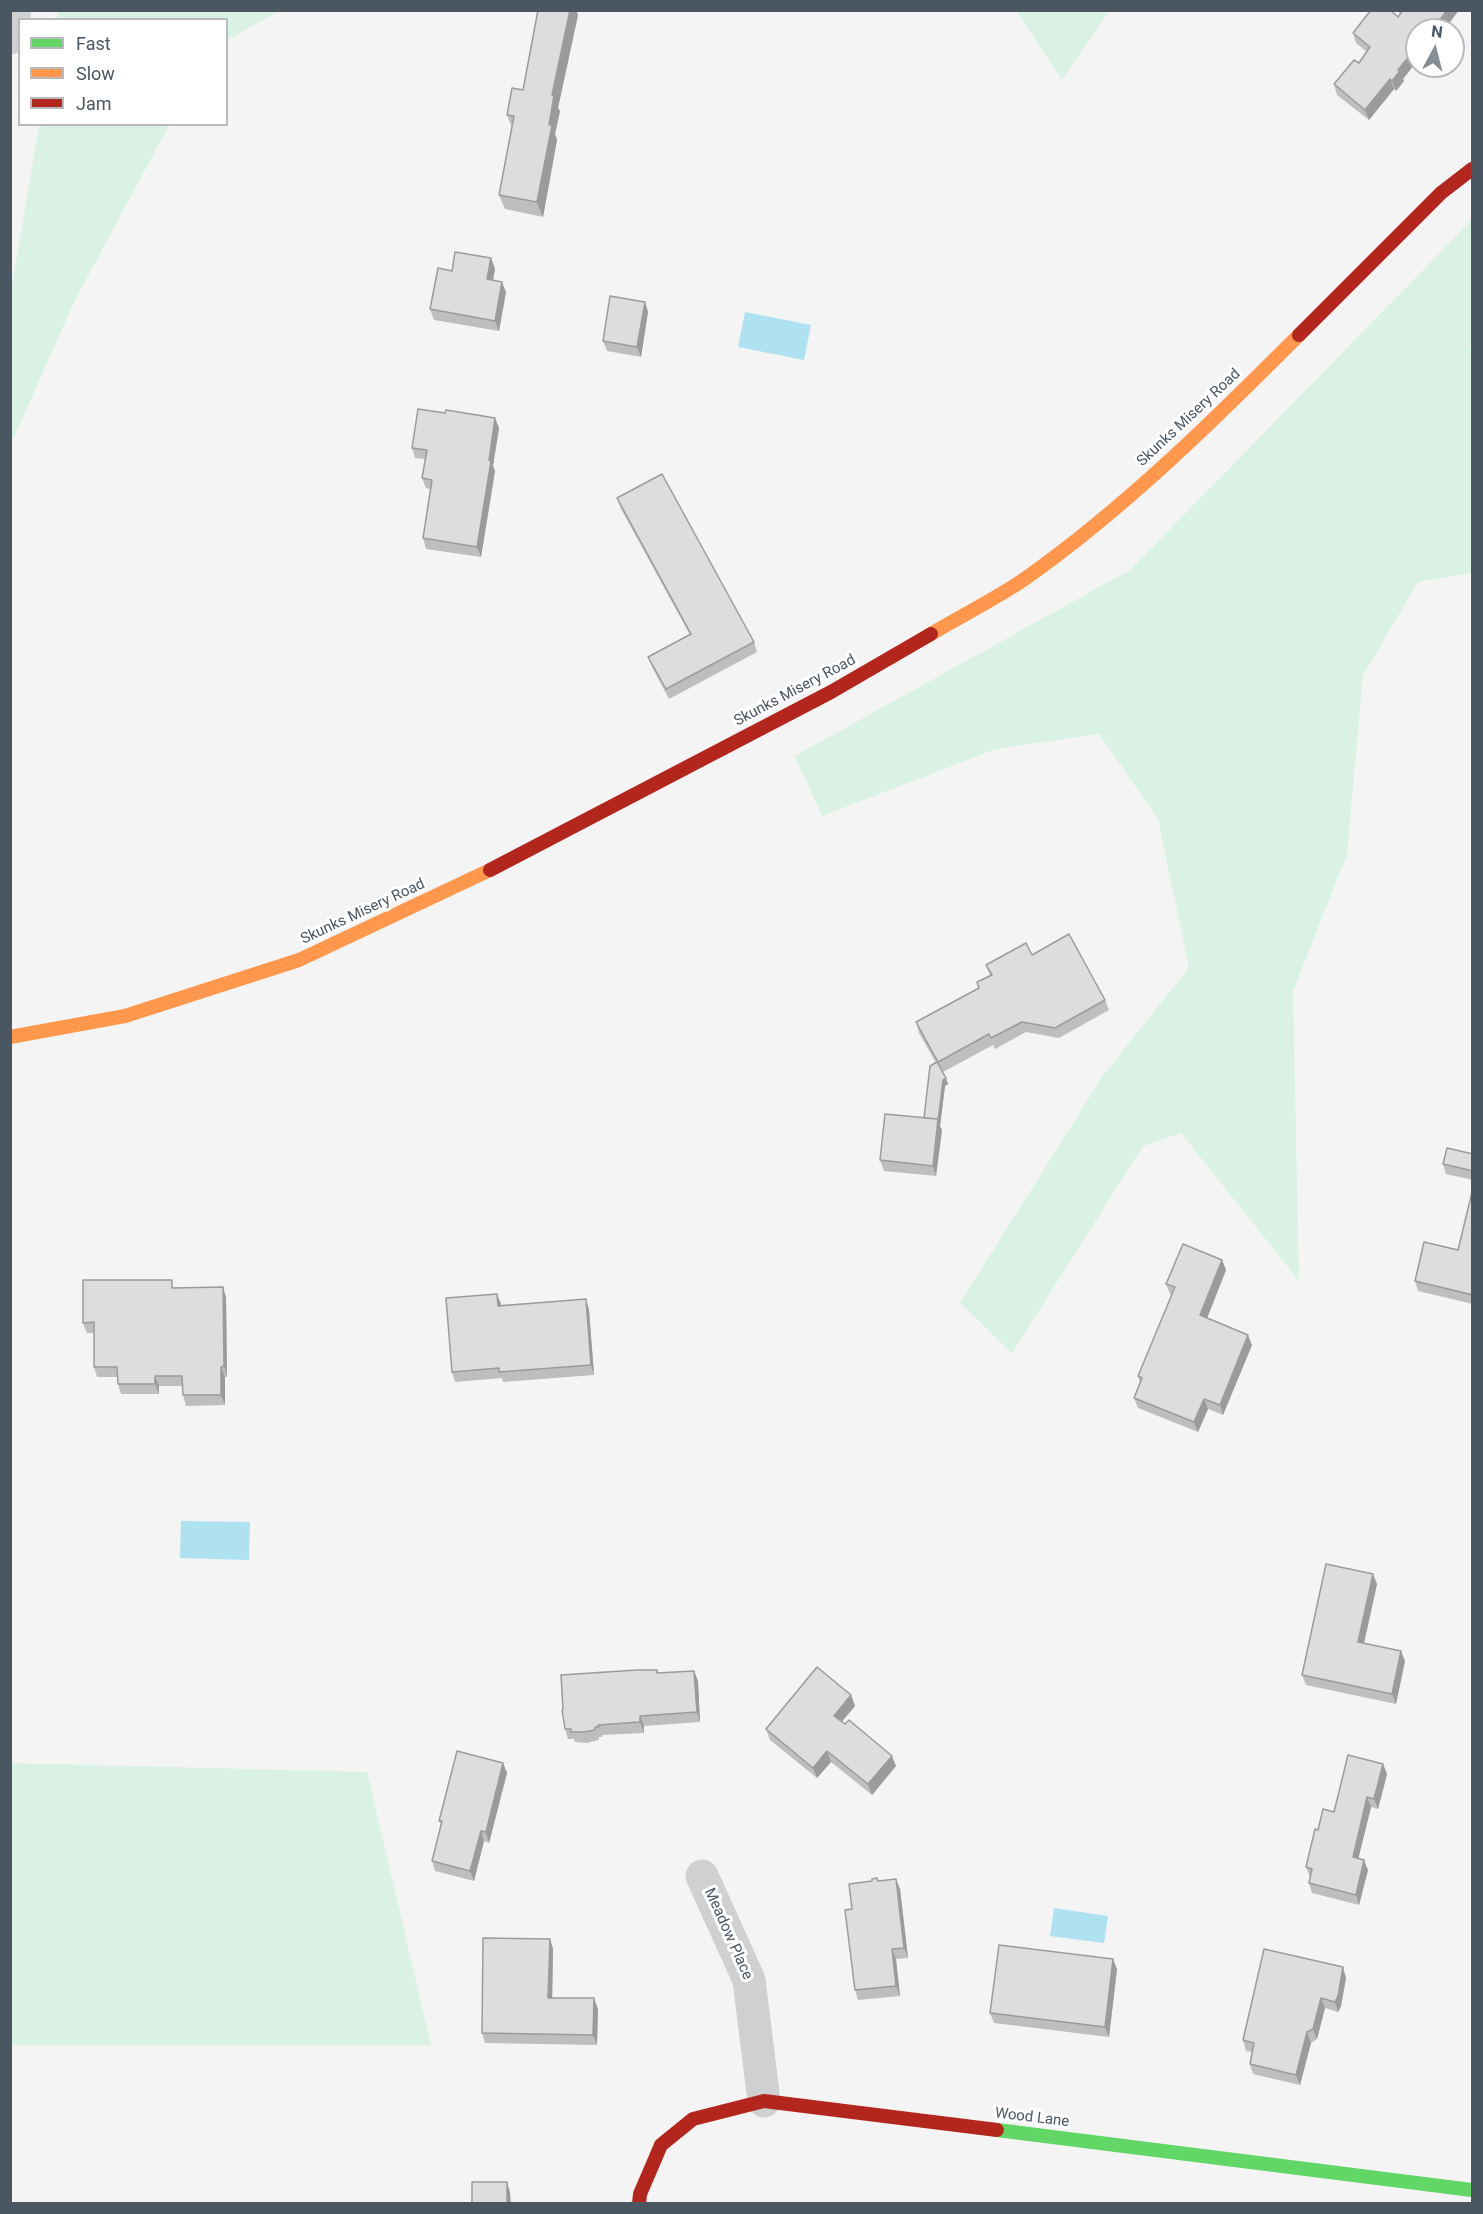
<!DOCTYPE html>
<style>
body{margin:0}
#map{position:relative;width:1483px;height:2214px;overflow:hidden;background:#f4f4f4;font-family:Roboto,sans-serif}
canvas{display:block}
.frame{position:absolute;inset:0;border:12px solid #4a5661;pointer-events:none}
.legend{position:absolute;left:18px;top:18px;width:210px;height:108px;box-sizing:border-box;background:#fff;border:2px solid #b7bbc0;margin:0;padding:8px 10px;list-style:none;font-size:18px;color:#4a5661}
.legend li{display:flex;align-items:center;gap:12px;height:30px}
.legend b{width:30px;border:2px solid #b7bbc0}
.north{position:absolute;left:1405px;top:18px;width:60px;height:60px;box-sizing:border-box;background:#fff;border:2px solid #b7bbc0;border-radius:50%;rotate:7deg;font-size:16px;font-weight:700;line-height:24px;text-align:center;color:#4a5661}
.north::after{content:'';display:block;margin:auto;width:21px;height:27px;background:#868d94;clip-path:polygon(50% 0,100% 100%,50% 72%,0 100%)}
</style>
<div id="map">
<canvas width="1483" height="2214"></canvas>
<div class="frame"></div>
<ul class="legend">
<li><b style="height:8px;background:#63d668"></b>Fast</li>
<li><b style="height:8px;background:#ff974d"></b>Slow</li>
<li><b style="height:8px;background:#b3261e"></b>Jam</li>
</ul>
<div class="north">N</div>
</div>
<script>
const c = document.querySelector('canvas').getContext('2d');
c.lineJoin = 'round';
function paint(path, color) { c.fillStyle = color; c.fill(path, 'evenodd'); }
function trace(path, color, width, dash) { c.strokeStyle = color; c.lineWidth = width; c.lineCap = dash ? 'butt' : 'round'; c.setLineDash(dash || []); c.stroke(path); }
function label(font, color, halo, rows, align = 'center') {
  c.font = font + ' Roboto,sans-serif'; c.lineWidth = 6; c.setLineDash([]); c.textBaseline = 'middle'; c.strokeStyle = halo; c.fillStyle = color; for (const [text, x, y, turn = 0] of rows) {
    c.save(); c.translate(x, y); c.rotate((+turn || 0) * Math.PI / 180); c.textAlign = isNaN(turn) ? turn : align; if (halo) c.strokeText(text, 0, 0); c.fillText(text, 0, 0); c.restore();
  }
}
paint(new Path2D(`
 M58,11V10L279,11L227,40L226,20L57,19Z
 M1017,11H1109L1062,80Z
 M39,125H169L73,304L11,444V292Z
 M1472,220V331L1470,345L1472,353V573L1418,582L1363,675L1347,854L1293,991L1299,1281L1181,1133L1143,1146L1012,1353L960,1303L1102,1077L1189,968L1158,819L1099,734L996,749L822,816L795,756L1130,570Z
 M11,1763L367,1772L431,2045H11Z`), '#d9f2e3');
paint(new Path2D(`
 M745,312L811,325L804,360L738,347Z
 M181,1521L250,1522L249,1560L180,1558Z
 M1054,1908L1108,1916L1104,1943L1050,1936Z`), '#aee2f0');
trace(new Path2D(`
 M10,38L15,10
 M702,1876L749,1980L764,2101`), '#ced0d2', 33);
trace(new Path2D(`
 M997,2130L1472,2190`), '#63d668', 14);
trace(new Path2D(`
 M931,634C962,615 996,599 1026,578C1126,507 1212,422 1299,335
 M10,1037L125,1016L299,960L490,870`), '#ff974d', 14);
trace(new Path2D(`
 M1299,335L1441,193L1472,169
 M490,870L831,692L931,634
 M639,2204L640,2194L661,2145L693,2119L764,2101L997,2130`), '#b3261e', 14);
paint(new Path2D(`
 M1459,10L1444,30H1417V61L1403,79L1404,81L1396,91L1394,89L1369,120L1337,95L1334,84L1359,63L1367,52L1356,43L1353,33L1398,17L1400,14L1399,11Z
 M578,15L558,108L560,111L555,134L557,140L543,217L505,209L499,195L512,128L507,115Z
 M491,258L495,269L493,280L506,292L499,331L434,320L430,309L452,271Z
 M645,302L648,312L641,357L607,351L603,341Z
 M445,413L495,418L499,428L493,466L495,471L481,557L426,549L423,538L430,489L426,488L422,478L425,459L415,458L412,448Z
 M617,498L754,642L757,652L669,699L652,667L648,657L690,635L621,509Z
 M1032,955L1105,1000L1109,1010L1059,1038L1026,1032L995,1049L993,1045L943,1072L948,1084L945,1086L940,1126L942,1130L936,1176L884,1171L880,1160L924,1118L936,1063L919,1033L916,1022L979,988L977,982L990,975L986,965Z
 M1473,1154V1180L1446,1174L1443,1164Z
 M1473,1188V1304L1418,1291L1415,1281L1458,1250Z
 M1222,1260L1226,1270L1207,1318L1252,1345L1223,1415L1208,1409L1198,1432L1138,1408L1134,1398L1140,1383L1138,1376L1172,1295L1170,1294L1166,1284Z
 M174,1288L226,1297L227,1377H225V1405L186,1406L183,1395L182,1386H159V1394H121L118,1384L117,1377H97L94,1367V1333H87L83,1323Z
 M497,1294L501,1305L586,1299L589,1310L594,1375L503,1382L502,1378L455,1382L452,1372Z
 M1377,1584L1364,1643L1405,1661L1396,1704L1306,1685L1302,1675Z
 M694,1671L698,1681L700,1722L644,1726V1733L602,1735V1737H599V1740L587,1743L575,1742L574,1739H568L565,1729L658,1673Z
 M851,1695L855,1706L842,1722L896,1766L872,1795L831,1762L817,1778L770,1740L766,1729Z
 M503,1763L507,1773L489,1843L484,1841L474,1881L435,1871L432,1861L441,1824L439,1821Z
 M1383,1764L1387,1774L1378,1809L1371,1807L1358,1859L1368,1870L1359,1905L1312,1893L1309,1883L1310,1877L1306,1867L1318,1830L1334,1812Z
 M878,1881L900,1889L908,1958L896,1959L900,1996L858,2000L855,1990L852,1909Z
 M550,1939L553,1949L552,1998L598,2009L597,2045L485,2043L482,2033Z
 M1117,1969L1109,2037L994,2023L990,2013Z
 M1346,1978L1341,2006L1338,2012L1325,2008L1317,2039L1311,2043L1300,2085L1253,2074L1250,2064L1252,2052L1246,2051L1243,2040Z`), '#bebebf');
paint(new Path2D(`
 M570,10H576L578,15L558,108L560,111L555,134L557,140L543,217L537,202L552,95Z
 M1447,10H1459L1444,30H1434V28Z
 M1417,46V61L1403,79L1404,81L1396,91L1392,81L1398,70Z
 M1390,79L1394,89L1369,120L1365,110Z
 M491,258L495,269L491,289L487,279Z
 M502,282L506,292L499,331L495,321Z
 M645,302L648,312L641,357L637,347Z
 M495,418L499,428L493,466L495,471L481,557L477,547Z
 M946,1078L948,1084L945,1086L940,1126L942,1130L936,1176L933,1166L943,1080Z
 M1222,1260L1226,1270L1204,1326L1200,1315Z
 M223,1287L226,1297L227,1377L224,1366Z
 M497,1294L501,1304V1316L498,1306Z
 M586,1299L589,1310L594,1375L591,1365Z
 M1248,1335L1252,1345L1223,1415L1220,1405Z
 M221,1367L225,1377V1405L221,1395Z
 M155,1376L159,1386V1394L155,1384Z
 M1204,1399L1208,1409L1198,1432L1194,1422Z
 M1373,1574L1377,1584L1362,1652L1358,1642Z
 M1401,1651L1405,1661L1396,1704L1392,1694Z
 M694,1671L698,1681L700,1722L697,1712Z
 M851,1695L855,1706L838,1726L834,1716Z
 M640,1716L644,1726V1733L640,1722Z
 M827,1751L831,1762L817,1778L813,1768Z
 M892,1756L896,1766L872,1795L868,1784Z
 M503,1763L507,1773L489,1843L486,1832Z
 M1383,1764L1387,1774L1378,1809L1374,1799Z
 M1367,1797L1371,1807L1356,1868L1353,1857Z
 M481,1831L484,1841L474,1881L470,1871Z
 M1364,1860L1368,1870L1359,1905L1356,1895Z
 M896,1879L900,1889L908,1958L904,1948Z
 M550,1939L553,1949L552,2008L548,1998Z
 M892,1949L896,1959L900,1996L896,1986Z
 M1113,1959L1117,1969L1109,2037L1105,2027Z
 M1343,1967L1346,1978L1341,2006L1338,2012L1335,2002Z
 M594,1998L598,2009L597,2045L593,2035Z
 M1321,1998L1325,2008L1317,2039L1313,2029Z
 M1307,2032L1311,2043L1300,2085L1296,2075Z
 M507,2182L510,2192L511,2204H507Z`), '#9b9b9b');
const building = new Path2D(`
 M538,10H570L552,95L554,96L549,125H552L537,202L499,195L514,116L507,115L512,88L523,90Z
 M1371,10H1390L1398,17L1401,13L1399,10H1447L1434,28L1437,30H1417V46L1398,70L1400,71L1392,81L1390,79L1365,110L1334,84L1354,60L1359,63L1370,47L1353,33Z
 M455,252L491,258L487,279L502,282L495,321L430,309L438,268L452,271Z
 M610,296L645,302L637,347L603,341Z
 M418,409L445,413L446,410L495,418L489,460L491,461L477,547L423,538L432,480L422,478L427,450L412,448Z
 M662,474L754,642L666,689L648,657L691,634L617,498Z
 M1069,934L1105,1000L1055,1028L1022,1022L991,1038L989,1034L938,1062L916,1022L979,988L977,982L992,975L986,965L1026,943L1032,955Z
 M937,1062L946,1078L943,1080L938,1121V1119L924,1118L930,1066Z
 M885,1114L938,1119L933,1166L880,1160Z
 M1447,1148L1473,1154V1171L1443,1164Z
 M1473,1188V1295L1415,1281L1424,1242L1458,1250Z
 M1183,1244L1222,1260L1200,1315L1248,1335L1220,1405L1204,1399L1194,1422L1134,1398L1142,1378L1138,1376L1175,1287L1166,1284Z
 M83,1280H172V1288L223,1287L224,1366L221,1367V1395H183L182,1376H155V1384H118L117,1367H94V1322L83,1323Z
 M497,1294L498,1306L586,1299L591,1365L499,1372V1368L452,1372L446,1298Z
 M1326,1564L1373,1574L1358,1642L1401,1651L1392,1694L1302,1675Z
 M817,1667L851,1695L834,1716L845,1724L849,1720L892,1756L868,1784L827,1751L813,1768L766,1729Z
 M637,1670H657V1673L694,1671L697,1712L640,1716V1722L598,1725L599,1727H595V1730L584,1732H571V1729H565L562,1710L563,1709L561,1675Z
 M457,1751L503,1763L486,1832L481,1831L470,1871L432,1861L442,1821H439Z
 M1348,1755L1383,1764L1374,1799L1367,1797L1353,1857L1364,1860L1356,1895L1309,1883L1312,1869L1306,1867L1315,1829L1318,1830L1323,1809L1334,1812Z
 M877,1878L878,1881L896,1879L904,1948L892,1949L896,1986L855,1990L845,1910L852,1909L849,1884L872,1881V1879Z
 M483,1938L550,1939L548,1998H594L593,2035L482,2033Z
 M999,1945L1113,1959L1105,2027L990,2013Z
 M1264,1949L1343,1967L1338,1996L1335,2002L1321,1998L1313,2029L1307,2032L1296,2075L1250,2064L1254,2043L1243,2040Z
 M472,2182H507V2204H472Z`);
paint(building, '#ddddde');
trace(building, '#9b9b9b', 1.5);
label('15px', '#4a5661', '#fff', [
 ["Skunks Misery Road",1189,418,-43],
 ["Skunks Misery Road",795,691,-28],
 ["Skunks Misery Road",363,912,-25],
 ["Meadow Place",728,1934,66],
 ["Wood Lane",1032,2118,7]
]);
</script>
